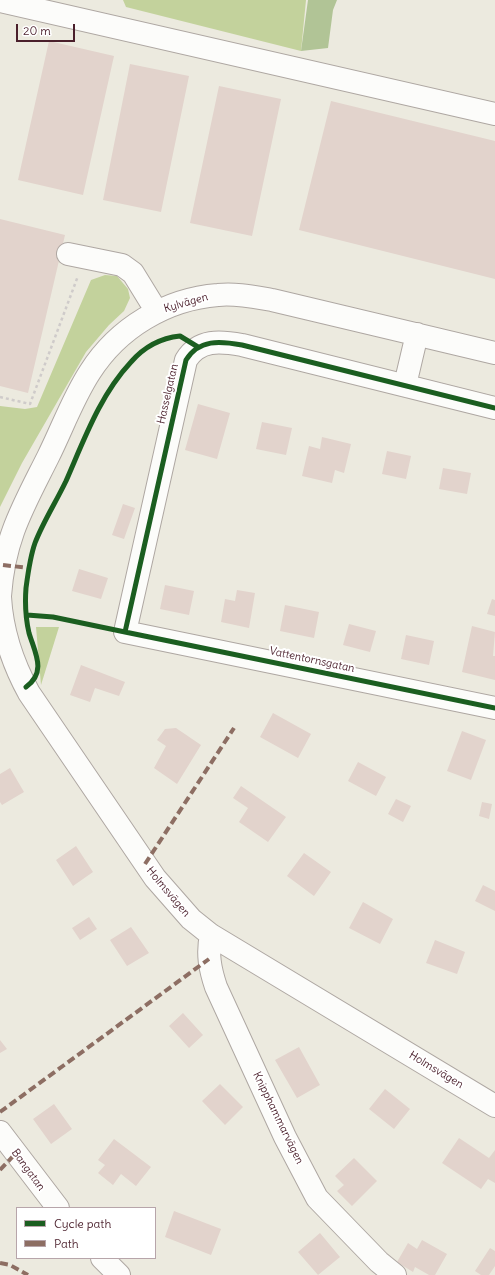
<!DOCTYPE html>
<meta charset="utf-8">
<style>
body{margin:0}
#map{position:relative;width:495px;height:1275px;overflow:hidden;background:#eceadf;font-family:Delius,sans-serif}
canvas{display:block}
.legend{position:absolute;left:16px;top:1207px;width:140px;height:52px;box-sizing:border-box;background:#fff;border:1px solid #b7a5aa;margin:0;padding:5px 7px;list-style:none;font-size:12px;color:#4a1f2b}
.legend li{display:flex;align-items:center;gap:8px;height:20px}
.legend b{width:20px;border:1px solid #b7a5aa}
.scale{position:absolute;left:16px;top:24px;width:59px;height:18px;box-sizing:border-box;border:2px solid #4a1f2b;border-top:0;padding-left:5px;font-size:12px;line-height:14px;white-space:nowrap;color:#4a1f2b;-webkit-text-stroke:3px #fff;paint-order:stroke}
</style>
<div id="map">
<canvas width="495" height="1275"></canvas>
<ul class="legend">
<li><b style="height:5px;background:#1b5e20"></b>Cycle path</li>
<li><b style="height:5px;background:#8d6e63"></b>Path</li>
</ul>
<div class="scale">20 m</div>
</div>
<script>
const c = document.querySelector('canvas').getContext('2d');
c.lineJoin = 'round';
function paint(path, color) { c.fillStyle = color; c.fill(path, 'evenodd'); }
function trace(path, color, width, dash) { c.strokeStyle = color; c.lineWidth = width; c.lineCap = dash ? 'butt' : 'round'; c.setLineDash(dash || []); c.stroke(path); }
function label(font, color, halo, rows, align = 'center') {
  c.font = font + ' Delius,sans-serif'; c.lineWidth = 4; c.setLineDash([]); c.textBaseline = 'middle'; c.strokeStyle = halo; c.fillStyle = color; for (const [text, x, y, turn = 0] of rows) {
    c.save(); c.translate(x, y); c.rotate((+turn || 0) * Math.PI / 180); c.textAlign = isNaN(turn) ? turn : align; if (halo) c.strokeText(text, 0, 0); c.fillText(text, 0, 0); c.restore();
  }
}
paint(new Path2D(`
 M123,0H306L301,51L126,7Z
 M105,275L117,276L128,289L130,298L124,311L109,325L86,352L22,463L0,507V406L25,409L37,407L91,280Z
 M36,627H59L41,685Z`), '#c3d29c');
paint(new Path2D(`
 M308,0H337L333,10L328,48L301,51Z`), '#b1c496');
paint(new Path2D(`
 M49,41L114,56L83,195L18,180Z
 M130,64L189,76L161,212L103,200Z
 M219,86L281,99L252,236L190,223Z
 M331,101L495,141V279L299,230Z
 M0,219L65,235L28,393L0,386Z
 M198,404L230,413L217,459L185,450Z
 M262,422L292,428L286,455L256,449Z
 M322,437L351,444L344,473L335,470L332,483L302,476L309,446L320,449Z
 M387,451L411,456L406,479L382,474Z
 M443,468L471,473L467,494L439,489Z
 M123,504L135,508L124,539L112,535Z
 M79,569L108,578L101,599L72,591Z
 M165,585L194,591L189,615L160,609Z
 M237,590L255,593L249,628L221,622L225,599L235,601Z
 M492,599L495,600V616L487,614Z
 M285,605L319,612L314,638L280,631Z
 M349,624L376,631L370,652L343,645Z
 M472,626L495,632L493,656H495V680L462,672Z
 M406,635L434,641L429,665L401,659Z
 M81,665L125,682L119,696L95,688L90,702L70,695Z
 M273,713L311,734L298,758L260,737Z
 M176,728L201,745L177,784L154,768L166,746L157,740L165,729Z
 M462,731L486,740L471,780L447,771Z
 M358,762L386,777L376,796L348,781Z
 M10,768L24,792L2,805L0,802V774Z
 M241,786L286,817L268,842L239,822L248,808L233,798Z
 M396,799L411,806L403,822L388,814Z
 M482,802L492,804L489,819L479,816Z
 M76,846L93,872L73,886L56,860Z
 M304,853L331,872L314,896L287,876Z
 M483,885L495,891V911L475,901Z
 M363,902L393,919L380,944L349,928Z
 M89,917L97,929L80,940L72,928Z
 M131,927L149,953L127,966L110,940Z
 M435,940L465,952L457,974L426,963Z
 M183,1013L203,1035L189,1048L169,1026Z
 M0,1040L7,1049L0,1053Z
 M299,1047L320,1085L297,1098L275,1060Z
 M220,1084L243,1107L225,1125L202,1101Z
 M385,1089L410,1109L394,1129L369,1109Z
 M54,1104L72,1129L51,1144L33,1119Z
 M459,1138L489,1158L495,1150V1183L488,1179L481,1189L442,1163Z
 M114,1139L151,1167L136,1186L121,1174L113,1185L98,1173L105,1165L98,1160Z
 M354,1158L377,1181L352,1206L337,1191L344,1185L335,1176Z
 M174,1211L221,1229L211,1255L165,1237Z
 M320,1233L340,1257L318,1275L298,1252Z
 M422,1240L447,1254L435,1275H429L415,1267L413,1272L397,1262L408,1243L417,1249Z
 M490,1248L495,1251V1266L489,1275H481L475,1271Z`), '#e2d3cc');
const minor = new Path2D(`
 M0,1L495,114
 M68,254L122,265L133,273L157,312
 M405,385L417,334
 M495,408L242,345C220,341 199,339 186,360L125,632L495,708
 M0,596C4,538 23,507 48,457C62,429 73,398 90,372C118,328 166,299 218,295C236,293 254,297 272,300L495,353
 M0,597C2,632 12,662 29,693L155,878L191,919L211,935L495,1106
 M211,935C207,954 210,969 216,987L285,1137L317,1198L379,1262L395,1275
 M0,1132L58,1208
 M102,1258L119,1275`);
trace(minor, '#aea7a2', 24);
trace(new Path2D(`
 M0,397L30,404L78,276`), '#cfcbca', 2.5, [3, 3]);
trace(minor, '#fcfcfa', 22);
trace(new Path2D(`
 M3,565L29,568
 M145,864L234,728
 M0,1112L209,959
 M0,1170L16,1153
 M0,1263L10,1265L28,1275`), '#8d6e63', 4, [8, 4]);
trace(new Path2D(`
 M27,615L53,617L125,632L495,708
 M125,632L186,360C199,339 220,341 242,345L495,408
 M26,687C47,672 35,653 29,633C26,620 25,601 26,588C28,573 30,557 35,543C43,522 56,502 66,481C84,440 100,395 131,362C144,347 161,338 180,336L198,347`), '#1b5e20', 5);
label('11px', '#4a1f2b', '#fff', [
 ["Kylvägen",186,303,-16],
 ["Hasselgatan",168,394,-77],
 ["Vattentornsgatan",312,660,12],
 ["Holmsvägen",168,892,50],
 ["Holmsvägen",436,1070,31],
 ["Knipphammarvägen",278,1118,64],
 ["Bangatan",28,1170,54]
]);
</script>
